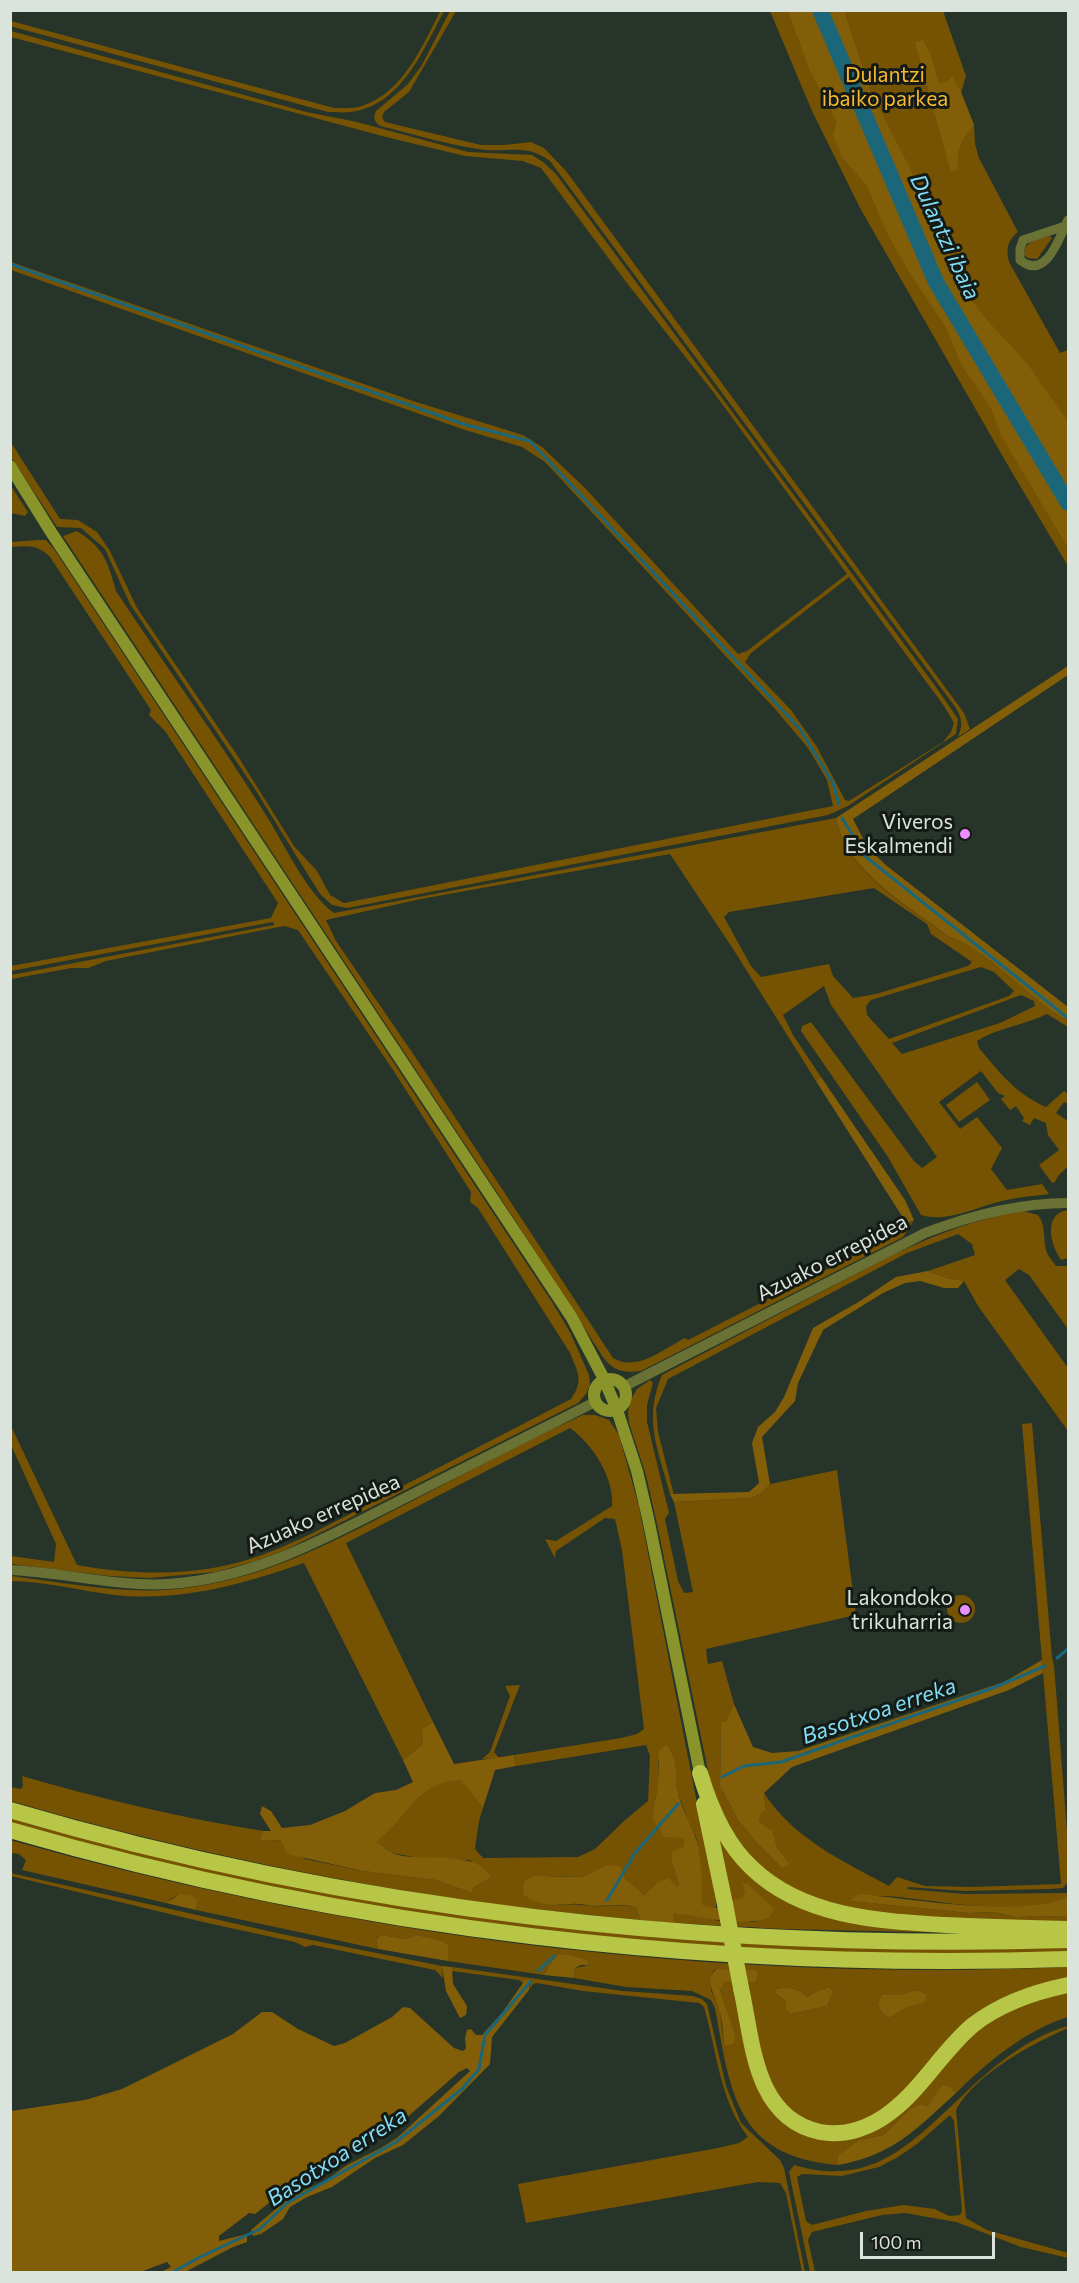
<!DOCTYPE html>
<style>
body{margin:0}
#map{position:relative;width:1079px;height:2283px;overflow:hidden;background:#273429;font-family:Commissioner,sans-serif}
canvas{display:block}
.frame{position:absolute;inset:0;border:12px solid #dbe4dc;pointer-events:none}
.scale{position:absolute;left:860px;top:2232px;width:135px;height:27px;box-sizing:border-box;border:3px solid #dbe4dc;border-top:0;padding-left:8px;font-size:18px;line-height:21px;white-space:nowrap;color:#dbe4dc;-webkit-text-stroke:4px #141a15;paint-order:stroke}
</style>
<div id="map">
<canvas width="1079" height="2283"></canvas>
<div class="frame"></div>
<div class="scale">100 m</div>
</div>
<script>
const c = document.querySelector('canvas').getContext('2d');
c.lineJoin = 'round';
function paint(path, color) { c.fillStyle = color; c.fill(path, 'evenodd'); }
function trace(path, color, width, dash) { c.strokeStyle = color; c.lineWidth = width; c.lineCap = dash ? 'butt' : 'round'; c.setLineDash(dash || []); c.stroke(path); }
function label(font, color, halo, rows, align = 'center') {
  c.font = font + ' Commissioner,sans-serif'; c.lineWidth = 6; c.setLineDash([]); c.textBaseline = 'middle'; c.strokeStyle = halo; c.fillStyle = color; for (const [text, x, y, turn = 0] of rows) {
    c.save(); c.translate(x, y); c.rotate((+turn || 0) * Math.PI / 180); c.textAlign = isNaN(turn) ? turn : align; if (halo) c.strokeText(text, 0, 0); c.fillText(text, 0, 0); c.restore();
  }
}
paint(new Path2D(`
 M441,10L444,11C423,50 402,105 351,112C343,113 335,112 328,112L10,26L11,21L334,108C343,108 354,109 362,106C404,92 422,46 441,10Z
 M450,11H456L409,92L384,112L382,117L385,122L481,145H504L531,142L544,148L566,171L964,713L970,729L958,737C963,725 962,719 956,708L550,161C524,142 507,154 479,149C445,144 413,134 380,126C374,121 373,117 376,111L408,84L422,65Z
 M770,11H943L966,76L961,93L974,125L975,144L979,158L1018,232C1007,241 1006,249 1009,262L1060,353L1068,350V566L1010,469L860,208L812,111Z
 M11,31L306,112L357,122L468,152L532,155L543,162L556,174L933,683L958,719L956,734L848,806L828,815L347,908L332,905L320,894L253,786L130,604L105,549L81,528L57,527L11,457L10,441L60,519L78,520L97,532L110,551L137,608L239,758L294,846L317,871L330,895L344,903L833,806L827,780L808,748L775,709L545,462L522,447L465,430L11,270V262L413,401L523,435L542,447L585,488L738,654L747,651L847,574L714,393L630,287L541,168L523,161L465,156L390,138L11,37ZM849,577L944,706L954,723L951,732L943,742L849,801L845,800L817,747L791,710L745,662L751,653Z
 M1050,236L1052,238L1037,259L1027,258L1024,254C1025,240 1038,240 1050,236Z
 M11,486L28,512L25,516L11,513Z
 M77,531C104,548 108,562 116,591C165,665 217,737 264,812C283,841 306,893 334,913L836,818C845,871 908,906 948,936C994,954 1025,997 1068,1021V1027L1047,1014C1025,1025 997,1028 977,1041L979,1048C1000,1073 1016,1094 1046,1107L1064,1091L1068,1094V1104L1064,1102L1056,1113L1068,1121V1166L1058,1176L1055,1182L1052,1183L1039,1165L1059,1150L1048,1135L1046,1123L1034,1118L1030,1125L1022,1121L1024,1118L1016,1106L1010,1110L1001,1099L1005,1096L998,1093L981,1071L939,1102L960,1129L977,1117L1002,1148L991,1169L1007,1190L1042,1184L1049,1194C1034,1196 1018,1197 1002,1201C976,1207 948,1223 921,1215L888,1157L801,1031L802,1026L811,1022L914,1161L922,1168L937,1157L831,1005L824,986L783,1015L793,1035L821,1077L816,1081L735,952L670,854L421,899L326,920L336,941L420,1064L613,1358C637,1372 662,1350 685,1338L688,1340L898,1233L914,1220L903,1237L641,1371C622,1373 612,1371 601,1354L498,1194L63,536ZM874,888L927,924L931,934L972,962L968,966L876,994L853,998L833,976L829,964L761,977L751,966L724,917L729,912ZM981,967L994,972L1014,991L1009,996L889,1039L867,1015L866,1006L871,1000ZM1021,995L1034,1001L1035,1006L1000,1023L902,1054L892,1043Z
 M38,540H46L54,549L552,1302L570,1332L589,1375L590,1385L586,1394L578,1403L338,1524L285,1550L256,1561L215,1572L150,1578L109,1576L11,1564V1556L54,1562L56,1544L11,1445V1426L77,1565C138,1576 203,1577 262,1555C306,1539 351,1513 393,1491C453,1460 512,1430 571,1399C584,1380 578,1373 570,1353L478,1208L470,1202L471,1192L395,1073L298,930L284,926L106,961L88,968H72L11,979V975L274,925L273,922L11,971V966L271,918L278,903L165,731L149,715L151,710L50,557C37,544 28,546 11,547V542Z
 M977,1082L990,1100L959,1122L946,1105Z
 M1068,1210V1258L1061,1260C1051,1245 1042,1214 1068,1210Z
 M1023,1211L1038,1215C1047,1227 1042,1240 1047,1253C1049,1257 1053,1262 1056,1266H1067L1068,1269V1329L1029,1275L1019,1269L1005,1280L1068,1368V1431L978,1306L964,1281L947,1278L928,1271L975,1255L972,1244L958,1234L907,1253L668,1379L656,1408L658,1432L674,1495L670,1494C658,1449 643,1420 662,1375L892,1255C938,1234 972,1220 1023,1211Z
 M650,1380L653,1383L647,1405V1422L669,1513L665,1519L678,1581L684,1593L693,1592L674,1502L752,1498L763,1492L770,1484L837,1470L856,1615L706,1649L708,1664L722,1661L734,1704L725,1722H721L720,1786L738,1820L755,1841L783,1869L790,1864L777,1847L773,1831L759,1821L760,1813L766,1810L764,1793C794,1839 843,1861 889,1886L897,1877L925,1886L972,1887L1061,1884L1022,1424L1032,1423L1052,1657L1054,1665L1068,1844V1882L1063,1888L1049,1889L964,1891L908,1887L907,1889L965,1894L1068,1893V1895C1032,1922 929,1898 884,1896C873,1896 862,1899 851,1901L969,1913L994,1912L1015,1917L1068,1916V1923C1027,1922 987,1920 946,1918C921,1916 893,1918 868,1913C839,1906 798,1896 775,1878C744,1855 727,1825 712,1790L657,1524L646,1475L629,1423L628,1412L630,1401L637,1389Z
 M583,1415H595L609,1420L619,1435L639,1507L716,1900V1908L701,1906L700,1859L696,1837L688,1821L677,1790L672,1751L658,1761V1784L652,1817L684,1838V1846L672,1864L679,1884L677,1887L656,1884L644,1895L606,1865L582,1877L550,1876L558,1905C571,1904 581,1905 593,1906C608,1907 622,1903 637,1908L640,1920C572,1913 504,1907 437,1896C293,1873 150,1842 11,1801L10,1787L21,1789L23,1786L22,1776C101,1799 182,1818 263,1831L261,1841L281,1840L305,1859L363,1871L436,1880L472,1893L474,1887L491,1878L470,1860L420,1858L391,1853L377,1842C399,1821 415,1794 443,1781C448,1779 455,1780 461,1779L483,1808L479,1821L475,1849L483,1858L578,1857L595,1849L624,1821L648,1801L650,1756L646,1745L516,1766L514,1755L621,1738L637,1734L644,1729L622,1550L615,1519L605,1518L556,1551L555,1558L545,1539L556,1541L612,1506C614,1477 593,1445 570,1428L346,1543L433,1722L421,1731L423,1744L403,1760L304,1563C243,1584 181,1602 115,1595C81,1591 45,1581 10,1581L11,1576C61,1582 114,1593 165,1590C246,1585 316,1551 387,1514C452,1481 516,1445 583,1415Z
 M947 1609a14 14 0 1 1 28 0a14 14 0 1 1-28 0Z
 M520,1685L494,1752L499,1758L482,1759L490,1752L510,1696L505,1686Z
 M10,1816L466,1914L1068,1946V1953L886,1955L663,1944L403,1913L195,1871L11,1824Z
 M713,1821L773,1889L961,1933L783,1929L674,1923L672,1912L700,1915L719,1921L756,1922L745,1892L742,1899L730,1901Z
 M10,1840C354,1937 712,1982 1068,1967V1980C1040,1986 1012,1993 988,2010C950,2037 927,2078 892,2107C874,2122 851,2130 828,2129C756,2125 756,2038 747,1984L756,1982L758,1975L756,1971L717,1969L713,1971L711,1990L720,2011L724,2045L729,2046L735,2043L736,2036L720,1992L724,1981L732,1980C740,2016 746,2067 763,2099C774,2120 793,2132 816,2137C899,2154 934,2058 992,2019C1016,2004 1041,1996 1068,1991V2017C1024,2031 989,2061 956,2093L949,2086L942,2084L928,2106L921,2104L910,2109L883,2135L859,2140L838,2155V2165C735,2156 731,2093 715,2008L711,2000L692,1991L626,1987L574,1978L575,1968L589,1965L587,1959L570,1955H558L551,1962L544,1975L448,1961V1945L441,1940L416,1935L407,1939L381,1935L376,1940L378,1949L196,1910L198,1900C185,1892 177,1893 166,1903L22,1870L26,1860L19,1854L11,1853ZM829,1987L833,1992L827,2006L790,2014L785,2009L786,2001L776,1994V1989C788,1986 799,1988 807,1997L815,1992ZM916,1990L927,1994L923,2003L908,2007L890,2018L882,2013L878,2005L881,1995H899Z
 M10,1873L286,1935L442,1966L443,1978L435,1970L313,1945L305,1947L295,1942L203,1922L11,1876Z
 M452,1967L623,1991L693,1996L702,1999L707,2004L726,2086L741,2123L780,2160L784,2168L805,2272H802L786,2193L780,2183L758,2182L526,2223L518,2184L718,2148L739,2143L748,2137C719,2099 717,2051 704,2007L699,2003L583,1991L537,1983L533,1984L529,1990L531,1983L526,1980L523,1983L519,1980L452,1971Z
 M1068,2026V2028C1033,2043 974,2075 956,2110L966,2218L987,2230L1068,2253V2258L1021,2247L956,2222L905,2213L882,2215L812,2232L808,2240L815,2272H810L789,2172L794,2165C872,2188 910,2144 962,2096C992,2067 1028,2037 1068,2026ZM950,2115L954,2121L962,2211L960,2215L949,2216L935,2209L903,2205L866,2211L812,2225L806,2221L797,2177L802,2174L842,2176L879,2167L898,2157L917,2144Z`), '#755303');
paint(new Path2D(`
 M788,11H844L870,90L950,247L955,279L986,319L1026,362L1068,422V548L1002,437L990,406L962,366L945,326L909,272L886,231L867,186L842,157L833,135L837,122L810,71Z
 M923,40L930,53L939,84L948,81L952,76L961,92L974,125C961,139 956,150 958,170L951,172L915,42Z
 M1068,666V675L853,819L868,848L887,866L1068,1007V1021C1025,997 994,954 948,936C909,906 845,871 836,818Z
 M821,1077L905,1200L914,1220L907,1224L816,1081Z
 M928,1271L947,1278L964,1281L958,1288H944L920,1281L905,1283L883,1293L823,1330L798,1383L795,1401L762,1437L770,1484L763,1492L752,1498L674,1502L670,1494L749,1492L759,1483L752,1443L758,1427L775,1412L784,1397L813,1328L860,1301L896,1277Z
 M1042,1660L1043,1673L1009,1690L792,1767L764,1793L766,1810L761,1813L759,1821L773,1831L777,1847L790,1864L783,1869L755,1841L738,1820L720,1786L721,1722H725L734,1704L753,1747L772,1753L798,1751L1004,1682Z
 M433,1722L454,1764L514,1755L516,1766L495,1770L483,1808L461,1780C431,1780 415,1800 397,1822C391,1829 384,1835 377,1842C382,1845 387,1851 392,1853C420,1864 477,1847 491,1878L474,1887L472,1893L436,1880L363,1871L287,1854L281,1840L260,1841L263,1831H271L260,1814L262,1806L271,1811L282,1828L310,1825L345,1811L375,1793L396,1790L413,1782L403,1760L423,1744L421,1730Z
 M666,1745C678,1756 675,1773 677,1788C680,1805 689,1821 695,1836C703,1857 701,1883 702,1905L716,1908L731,1905L730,1901L742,1898L745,1892L742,1883L748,1884L774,1909L769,1918C738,1928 704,1916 673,1913L674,1923L640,1920L637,1908C623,1903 610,1906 595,1906C587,1906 579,1903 572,1904C554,1905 537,1906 523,1894L524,1882L534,1876L582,1877L606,1865L620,1866L625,1879L644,1895L656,1884L668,1878L677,1887L679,1884L672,1864V1852L684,1846V1838L664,1837L652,1817L658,1784L659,1751Z
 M180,1894L190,1895L198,1900L196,1910L166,1903Z
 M859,1894C905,1898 1034,1920 1068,1895V1916L1015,1917L994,1912L969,1913L850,1901Z
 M381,1935L407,1939L416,1935L441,1940L448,1945V1961L378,1949L376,1940Z
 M558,1955H570L587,1959L589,1965H581L575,1968L574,1978L544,1975L551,1962Z
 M442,1966L452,1967L453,1984L467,2006L466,2015L460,2018L446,1991Z
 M717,1969L756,1970L758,1975L756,1982L747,1984L725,1981L720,1991L736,2036L735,2043L729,2046L724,2045C723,2034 723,2021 719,2010C716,1997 703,1979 717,1969Z
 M525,1980H530L529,1990L492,2037L490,2064L439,2116L403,2145L375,2158L332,2187L307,2197L290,2207L283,2219L261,2234L253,2236L251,2230L291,2196L325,2181L347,2165L381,2148L398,2137L470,2071L467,2068L459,2072L404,2120L388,2126L379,2135L368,2136L329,2164L294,2183L255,2214L249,2213L219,2236V2241L247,2234V2242L233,2247L185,2272H161L171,2267L167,2262L140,2272H11V2111L85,2100L122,2089L233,2034L262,2012H272L298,2029L334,2046L345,2043L392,2017L403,2007L410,2008L454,2048L463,2051L466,2048L465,2038L467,2030L471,2029L476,2035H482L502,2013Z
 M829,1987L833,1992L827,2006L790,2014L785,2009L786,2001L776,1994V1989C788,1986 799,1988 807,1997L815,1992Z
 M916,1990L927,1994L924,2003L908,2007L890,2018L882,2013L878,2005L881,1995H899Z
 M942,2084L949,2086L956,2093C916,2129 894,2155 838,2165V2155L859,2140L883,2135L910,2109L921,2104L928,2106Z`), '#835e09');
trace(new Path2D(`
 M10,264L463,424L530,441L800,729L833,783L839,804
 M842,818L866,857L1068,1018
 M1057,1658L1068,1649
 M722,1777L744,1766L781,1762L993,1688L1045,1666
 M607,1900L635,1853L678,1804
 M538,1971L554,1956
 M173,2272L198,2258L260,2229L287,2203L396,2142L462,2089L479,2069L485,2035L531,1981`), '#1b6779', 3);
trace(new Path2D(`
 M820,10L936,282L1068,503`), '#1b6779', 16);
trace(new Path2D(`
 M1065,226L1023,240L1020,249V260C1046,281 1059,238 1068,220`), '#697134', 9);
trace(new Path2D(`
 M625,1386L925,1233C972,1215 1018,1203 1068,1203
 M10,1570C63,1572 115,1587 168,1584C252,1579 324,1539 397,1502C463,1469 529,1435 595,1402`), '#697134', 10);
trace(new Path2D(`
 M10,466L51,532L572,1318L604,1379L617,1410L637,1471L648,1518L700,1773
 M594 1395a16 16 0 1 1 32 0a16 16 0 1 1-32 0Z`), '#89942a', 12);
trace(new Path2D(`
 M700,1773C710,1807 726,1844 752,1868C803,1917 878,1921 945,1925C986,1927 1027,1928 1068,1929
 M704,1804L725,1904
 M10,1810C353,1911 712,1951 1068,1940
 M10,1830C354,1930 712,1971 1068,1959
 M741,1988C753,2042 754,2118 820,2132C846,2137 872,2127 892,2111C923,2087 943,2050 973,2025C1001,2003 1034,1992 1068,1985`), '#b8c647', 16);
trace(new Path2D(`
 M725,1904L741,1988`), '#b8c647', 16);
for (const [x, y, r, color] of [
 [965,834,6,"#ea8dfd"],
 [965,1610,6,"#ea8dfd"]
]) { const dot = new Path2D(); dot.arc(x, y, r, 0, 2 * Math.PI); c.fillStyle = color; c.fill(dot); trace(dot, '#141a15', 2); }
label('21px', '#f8b82f', '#141a15', [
 ["Dulantzi",885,75],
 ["ibaiko parkea",885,99]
]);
label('21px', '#dbe4dc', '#141a15', [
 ["Viveros",953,822],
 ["Eskalmendi",953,846],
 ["Lakondoko",953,1598],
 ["trikuharria",953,1622]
], 'right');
label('21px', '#dbe4dc', '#141a15', [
 ["Azuako errepidea",832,1258,-27],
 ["Azuako errepidea",323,1514,-24]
]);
label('italic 22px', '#82ddf7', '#141a15', [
 ["Dulantzi ibaia",945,237,65],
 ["Basotxoa erreka",879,1711,-19],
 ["Basotxoa erreka",337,2157,-33]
]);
</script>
